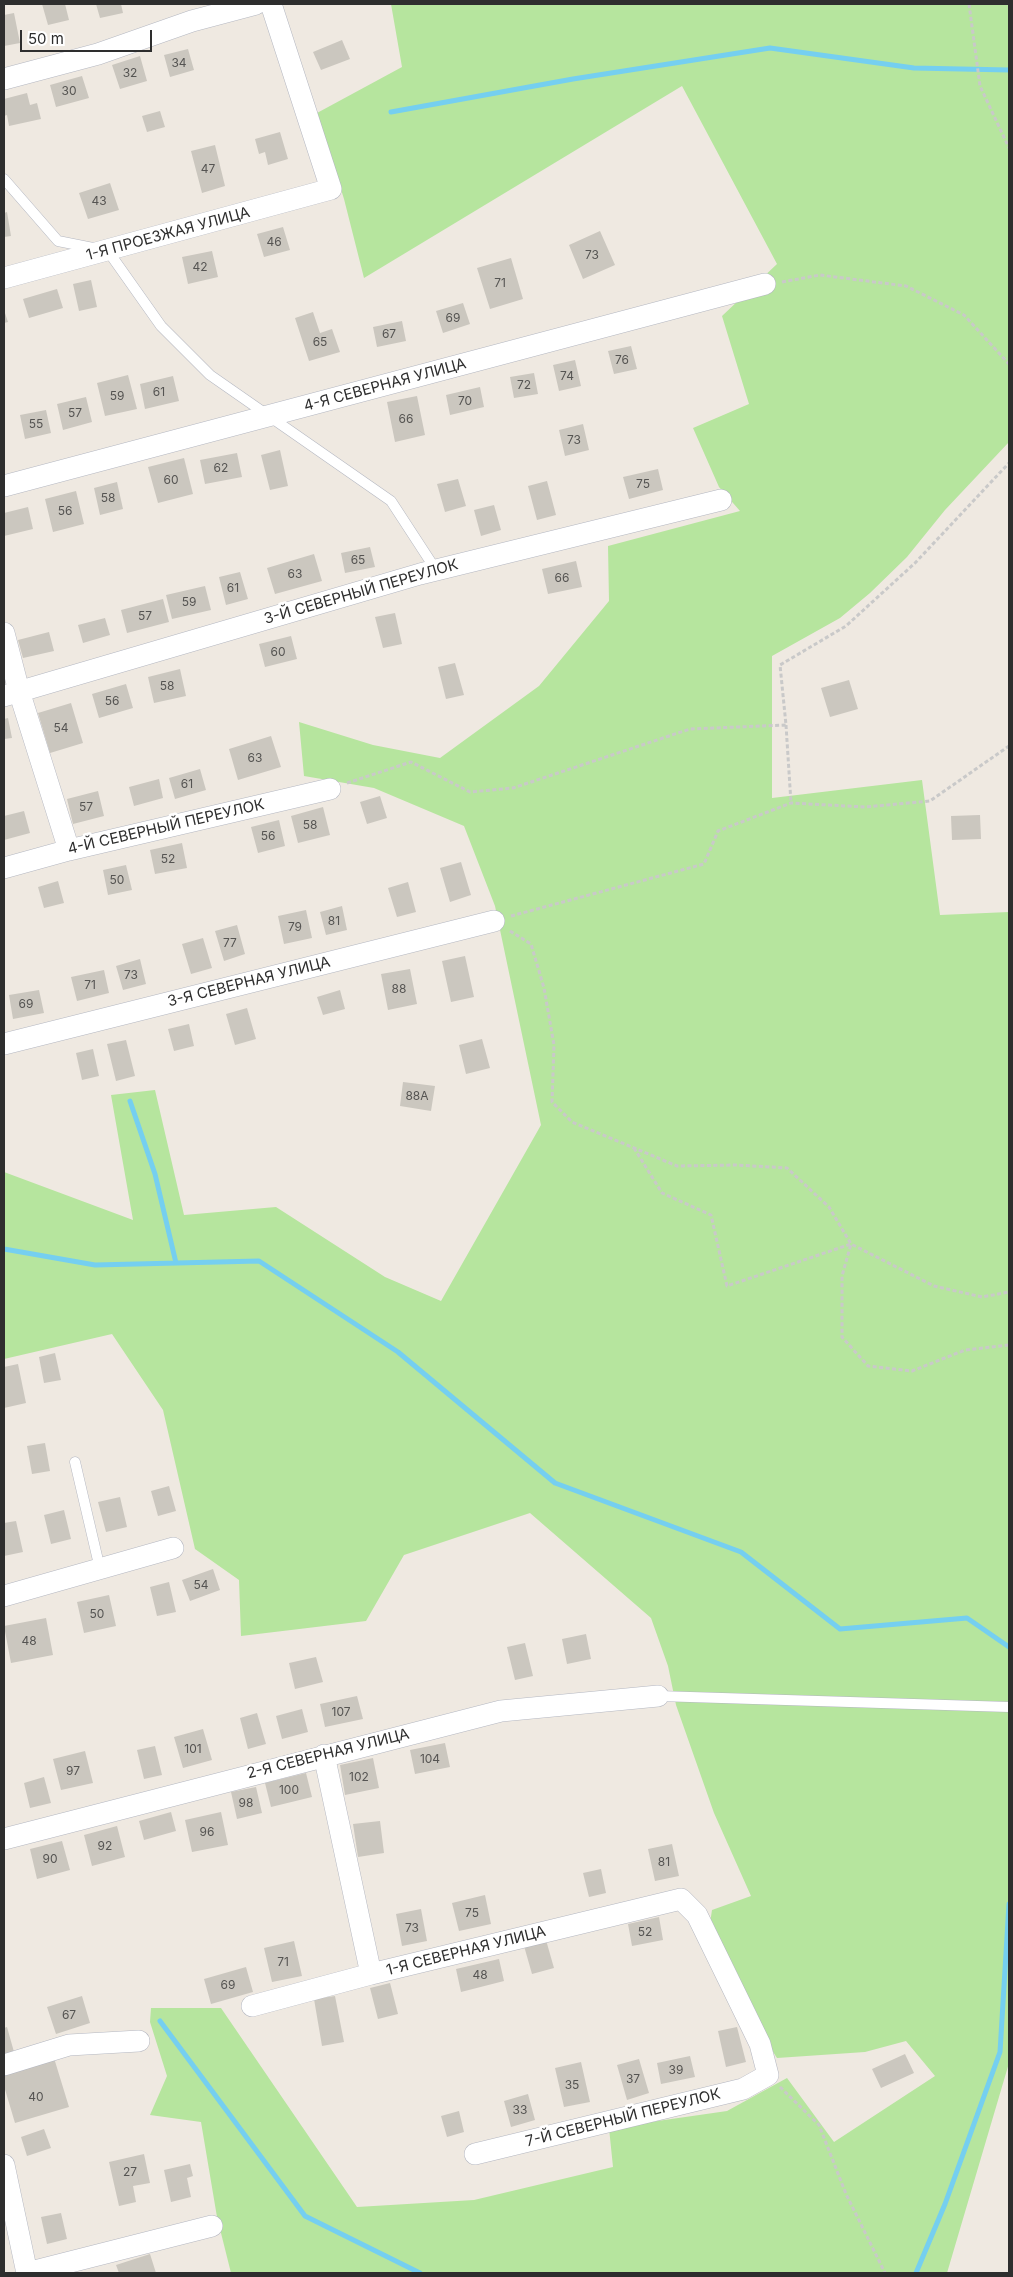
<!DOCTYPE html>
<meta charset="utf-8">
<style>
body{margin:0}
#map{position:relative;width:1013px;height:2277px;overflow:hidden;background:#efe9e1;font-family:Inter,sans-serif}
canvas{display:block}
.frame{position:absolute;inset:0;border:5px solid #2e2e2e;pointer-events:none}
.scale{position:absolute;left:20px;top:30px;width:132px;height:22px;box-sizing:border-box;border:2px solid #2e2e2e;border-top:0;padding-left:6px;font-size:15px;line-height:18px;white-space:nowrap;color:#2e2e2e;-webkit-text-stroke:4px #fff;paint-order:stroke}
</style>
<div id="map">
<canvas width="1013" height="2277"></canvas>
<div class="frame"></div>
<div class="scale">50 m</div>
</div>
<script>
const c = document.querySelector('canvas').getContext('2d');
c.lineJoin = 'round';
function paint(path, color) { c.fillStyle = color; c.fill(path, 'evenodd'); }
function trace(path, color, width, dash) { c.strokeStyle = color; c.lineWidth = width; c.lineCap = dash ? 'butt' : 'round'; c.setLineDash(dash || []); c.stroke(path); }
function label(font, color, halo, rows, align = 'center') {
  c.font = font + ' Inter,sans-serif'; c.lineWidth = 5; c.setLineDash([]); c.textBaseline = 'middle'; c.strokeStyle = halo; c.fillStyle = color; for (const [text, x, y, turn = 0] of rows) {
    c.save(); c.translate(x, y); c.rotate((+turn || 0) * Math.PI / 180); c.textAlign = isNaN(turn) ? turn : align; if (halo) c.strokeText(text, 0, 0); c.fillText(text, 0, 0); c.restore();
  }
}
paint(new Path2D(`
 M391,4H1009V442L945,510L907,557L870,593L840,618L772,656V798L922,780L940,915L1009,912V2063L947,2273H231L217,2217L201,2122L150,2115L167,2076L150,2022L151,2008H221L357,2207L474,2200L613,2167L609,2128L727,2111L787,2078L834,2142L935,2076L906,2041L865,2052L777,2058L768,2044L710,1923L712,1910L751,1896L714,1813L676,1705L668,1666L651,1618L530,1513L404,1555L366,1621L241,1636L239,1580L195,1549L163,1410L112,1334L4,1359V1172L133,1220L111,1095L155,1090L184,1215L276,1207L385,1277L441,1301L541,1125L495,906L464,826L374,788L304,776L299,722L373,745L440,758L539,686L609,601L608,546L740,511L719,487L693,428L749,404L722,316L777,264L682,86L364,278L344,199L317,113L402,67Z`), '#b6e59e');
trace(new Path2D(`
 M391,112L573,79L770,48L914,68L1009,70
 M130,1101L155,1174L176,1263
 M4,1249L95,1265L259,1261L398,1352L555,1483L741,1552L840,1629L967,1618L1009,1647
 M160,2021L305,2216L420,2273
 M916,2273L945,2204L1000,2052L1009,1904`), '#75cff0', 5);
paint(new Path2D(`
 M42,4H65L69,20L48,25Z
 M96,4H121L123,13L100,18Z
 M14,13L20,43L4,46V15Z
 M342,40L350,59L321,70L313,52Z
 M188,49L194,70L170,77L164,55Z
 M140,56L147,81L120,89L112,65Z
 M82,76L89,98L56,107L50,85Z
 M27,93L30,105L37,103L41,119L9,126L7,115L4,116V99Z
 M160,111L165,127L147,132L142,116Z
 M280,132L288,159L268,165L265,152L259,154L255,139Z
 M215,145L225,186L202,193L191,151Z
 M110,183L119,210L88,219L79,193Z
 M7,212L11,236L4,237V213Z
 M283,227L290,250L264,257L257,234Z
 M600,231L615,265L583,279L569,245Z
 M212,251L218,277L188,284L182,257Z
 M511,258L523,299L490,309L477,268Z
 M91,280L97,307L79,311L73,284Z
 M57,289L63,308L29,318L23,299Z
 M463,303L470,324L443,333L436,311Z
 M4,310L8,322L4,323Z
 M313,312L320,333L332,329L340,352L309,361L295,318Z
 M402,321L406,341L377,347L373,327Z
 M631,346L637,369L614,374L608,351Z
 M575,360L581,386L559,391L553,365Z
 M534,373L538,394L514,398L510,377Z
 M128,375L137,409L105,416L97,383Z
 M173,376L179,401L145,409L140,384Z
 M480,387L484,407L450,415L446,395Z
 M417,396L425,435L395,442L387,402Z
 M86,397L92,422L63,430L57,404Z
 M46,410L51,433L25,439L20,415Z
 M583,424L589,450L565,456L559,430Z
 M280,450L288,486L270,490L261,455Z
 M237,453L242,477L205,484L200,460Z
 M184,458L193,494L158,503L148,467Z
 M658,469L663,490L629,499L623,477Z
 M458,479L466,506L445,512L437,484Z
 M547,481L556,515L537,520L528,486Z
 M117,482L123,509L100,515L94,488Z
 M76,491L84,524L53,532L45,499Z
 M494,505L501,530L481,536L474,510Z
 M28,507L33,529L4,536V513Z
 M370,547L375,567L345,573L341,553Z
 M314,554L322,581L275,594L267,568Z
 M576,561L582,587L548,594L542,569Z
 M240,572L248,599L226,605L219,577Z
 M205,586L211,610L172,619L166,595Z
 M163,599L169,622L127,633L121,610Z
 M395,613L402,644L383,648L375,617Z
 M105,618L110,635L83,643L78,625Z
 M49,632L54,651L23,658L18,640Z
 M291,636L297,659L265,667L259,644Z
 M455,663L464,695L446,699L438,667Z
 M180,669L186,696L154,703L148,677Z
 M849,680L858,709L830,717L821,688Z
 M126,684L133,708L99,718L92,694Z
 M71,703L83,743L50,753L38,713Z
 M8,718L12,738L4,739V719Z
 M271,736L281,767L238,780L229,749Z
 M200,769L206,790L175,799L169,778Z
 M159,779L163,798L134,806L129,787Z
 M98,791L104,816L73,824L67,799Z
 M380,796L387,818L367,824L360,802Z
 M323,807L330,835L298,843L291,816Z
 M24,811L30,833L4,840V816Z
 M980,815L981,839L952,840L951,816Z
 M279,820L285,846L258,853L251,827Z
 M182,843L187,868L155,874L150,850Z
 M461,862L471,895L450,902L440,868Z
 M126,865L132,890L108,895L103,870Z
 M58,881L64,903L44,908L38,887Z
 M408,882L416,912L397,917L388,888Z
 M342,906L347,930L326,935L320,912Z
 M306,910L312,938L284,944L278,916Z
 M237,925L245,954L224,961L215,931Z
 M203,938L212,968L191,974L182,944Z
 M465,956L474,997L451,1002L442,961Z
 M140,959L146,984L123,990L116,966Z
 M410,969L417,1004L388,1010L381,974Z
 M104,970L109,993L77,1001L71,977Z
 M39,990L44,1013L13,1019L9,995Z
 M340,990L345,1009L323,1015L317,997Z
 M247,1008L256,1039L235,1045L226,1014Z
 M189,1024L194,1046L174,1051L168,1029Z
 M482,1039L490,1068L466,1074L459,1045Z
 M126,1040L135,1076L116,1081L107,1044Z
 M93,1049L99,1076L82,1080L76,1053Z
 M403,1082L435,1086L431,1111L400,1106Z
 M55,1353L61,1380L44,1383L39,1357Z
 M18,1364L26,1403L4,1408V1367Z
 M45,1443L50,1471L32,1474L27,1446Z
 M169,1486L176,1511L158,1516L151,1491Z
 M120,1497L127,1527L106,1532L98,1502Z
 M64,1510L71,1539L51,1544L44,1515Z
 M16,1521L23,1552L4,1556V1523Z
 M213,1569L220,1590L190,1601L182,1580Z
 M169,1582L176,1612L157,1616L150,1587Z
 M109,1595L116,1626L84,1633L77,1602Z
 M46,1618L53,1655L11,1663L4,1626Z
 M586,1634L591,1659L567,1664L562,1639Z
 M525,1643L533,1676L515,1680L507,1647Z
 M316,1657L323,1682L295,1689L289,1663Z
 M357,1696L363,1719L325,1727L320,1704Z
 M302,1709L308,1732L282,1739L276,1716Z
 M257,1713L266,1744L248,1749L240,1718Z
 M203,1729L212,1760L183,1768L174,1737Z
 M445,1743L450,1767L415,1774L410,1750Z
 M155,1746L162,1775L144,1779L137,1750Z
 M85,1751L93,1783L61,1790L53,1759Z
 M373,1758L379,1788L345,1795L340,1765Z
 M306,1773L312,1797L271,1807L265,1783Z
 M44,1777L51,1803L30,1808L24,1783Z
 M256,1787L262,1813L237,1819L231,1792Z
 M171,1812L176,1831L144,1840L139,1821Z
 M221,1812L228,1845L192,1852L185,1820Z
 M380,1821L384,1853L358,1857L353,1824Z
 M117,1826L125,1857L92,1866L84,1835Z
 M62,1841L70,1870L37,1879L30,1849Z
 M672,1844L679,1876L655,1881L648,1849Z
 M601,1869L606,1893L589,1897L583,1873Z
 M485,1895L491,1924L459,1931L452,1903Z
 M421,1909L427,1941L402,1946L396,1914Z
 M659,1917L663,1940L632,1946L628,1924Z
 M546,1940L554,1968L532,1974L524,1946Z
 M294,1941L302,1976L272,1982L264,1948Z
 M499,1959L504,1981L461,1992L456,1969Z
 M246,1967L253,1992L211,2004L204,1979Z
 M390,1983L398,2014L378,2019L370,1988Z
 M82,1996L90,2023L56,2034L47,2007Z
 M335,1996L344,2042L322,2046L314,1999Z
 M7,2027L14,2052L4,2055V2028Z
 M737,2027L746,2062L726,2067L718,2031Z
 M905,2054L914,2073L881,2088L872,2069Z
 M690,2056L695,2077L661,2084L657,2063Z
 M54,2058L69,2107L15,2123L4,2086V2073Z
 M639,2059L649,2093L627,2100L617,2065Z
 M581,2062L590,2102L564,2107L555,2068Z
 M528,2094L535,2120L511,2127L504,2101Z
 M459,2111L464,2132L447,2137L441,2116Z
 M44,2129L51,2148L27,2156L21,2137Z
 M144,2154L150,2183L133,2186L136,2202L119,2206L109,2162Z
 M190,2164L193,2176L187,2178L191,2197L171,2202L164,2170Z
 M61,2213L67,2239L47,2244L41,2217Z
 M150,2254L156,2273H119L116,2265Z`), '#cbc7bf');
const lane = new Path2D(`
 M4,179L58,241L108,251L161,326L210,375L391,501L436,570
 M75,1462L100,1569
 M658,1696L1009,1707`);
const street = new Path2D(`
 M4,79L98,54L192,21L256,4
 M4,278L331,189L271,4
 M4,486L765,284
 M4,633L19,691L69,850
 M4,696L420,574L721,500
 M4,868L69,850L330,789
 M4,1044L494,921
 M4,1596L173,1548
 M324,1755L371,1974
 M4,1839L501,1711L658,1696
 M252,2006L371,1974L681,1899L697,1915L760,2044L768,2075L743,2089L475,2154
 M4,2065L69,2045L139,2041
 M4,2165L27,2273
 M27,2273L212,2226`);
trace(lane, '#b4b7c1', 11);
trace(street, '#b4b7c1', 22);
trace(new Path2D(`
 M969,4L980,86L1009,148
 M782,282L820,275L906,286L964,315L1009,364
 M786,725L791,803
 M347,783L411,762L470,792L513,788L690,729L786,725L780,665L846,626L915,563L1009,463
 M511,916L704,864L718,831L791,803L865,807L930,801L1009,746
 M510,931L531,944L544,988L554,1045L552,1102L572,1122L677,1166L737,1165L787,1168L829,1207L851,1244L842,1276V1337L868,1366L912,1371L965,1350L1009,1345
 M634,1148L662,1193L711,1215L727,1286L851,1244L934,1286L982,1297L1009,1292
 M780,2087L819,2125L846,2194L885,2273`), '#c9c9c9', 3, [4, 2.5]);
trace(lane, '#fff', 10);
trace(street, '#fff', 21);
label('12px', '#555452', null, [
 ["34",179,63],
 ["32",130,73],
 ["30",69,91],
 ["47",208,169],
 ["43",99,201],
 ["46",274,242],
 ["73",592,255],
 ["42",200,267],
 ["71",500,283],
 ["69",453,318],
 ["67",389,334],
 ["65",320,342],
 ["76",622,360],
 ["74",567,376],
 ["72",524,385],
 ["61",159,392],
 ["59",117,396],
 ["70",465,401],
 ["57",75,413],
 ["66",406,419],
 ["55",36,424],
 ["73",574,440],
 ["62",221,468],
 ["60",171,480],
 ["75",643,484],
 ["58",108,498],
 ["56",65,511],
 ["65",358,560],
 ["63",295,574],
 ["66",562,578],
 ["61",233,588],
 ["59",189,602],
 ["57",145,616],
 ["60",278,652],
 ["58",167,686],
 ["56",112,701],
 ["54",61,728],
 ["63",255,758],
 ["61",187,784],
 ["57",86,807],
 ["58",310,825],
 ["56",268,836],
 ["52",168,859],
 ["50",117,880],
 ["81",334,921],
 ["79",295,927],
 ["77",230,943],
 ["73",131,975],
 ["71",90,985],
 ["88",399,989],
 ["69",26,1004],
 ["88А",417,1096],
 ["54",201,1585],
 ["50",97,1614],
 ["48",29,1641],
 ["107",341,1712],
 ["101",193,1749],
 ["104",430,1759],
 ["97",73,1771],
 ["102",359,1777],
 ["100",289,1790],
 ["98",246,1803],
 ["96",207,1832],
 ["92",105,1846],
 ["90",50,1859],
 ["81",664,1862],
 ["75",472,1913],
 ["73",412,1928],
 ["52",645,1932],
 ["71",283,1962],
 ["48",480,1975],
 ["69",228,1985],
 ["67",69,2015],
 ["39",676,2070],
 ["37",633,2079],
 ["35",572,2085],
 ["40",36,2097],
 ["33",520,2110],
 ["27",130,2172]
]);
label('15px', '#2e2e2e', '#fff', [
 ["1-Я ПРОЕЗЖАЯ УЛИЦА",168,234,-15],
 ["4-Я СЕВЕРНАЯ УЛИЦА",385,385,-15],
 ["3-Й СЕВЕРНЫЙ ПЕРЕУЛОК",361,592,-16],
 ["4-Й СЕВЕРНЫЙ ПЕРЕУЛОК",166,827,-13],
 ["3-Я СЕВЕРНАЯ УЛИЦА",249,982,-14],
 ["2-Я СЕВЕРНАЯ УЛИЦА",328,1754,-14],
 ["1-Я СЕВЕРНАЯ УЛИЦА",466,1951,-14],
 ["7-Й СЕВЕРНЫЙ ПЕРЕУЛОК",623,2118,-14]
]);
</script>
